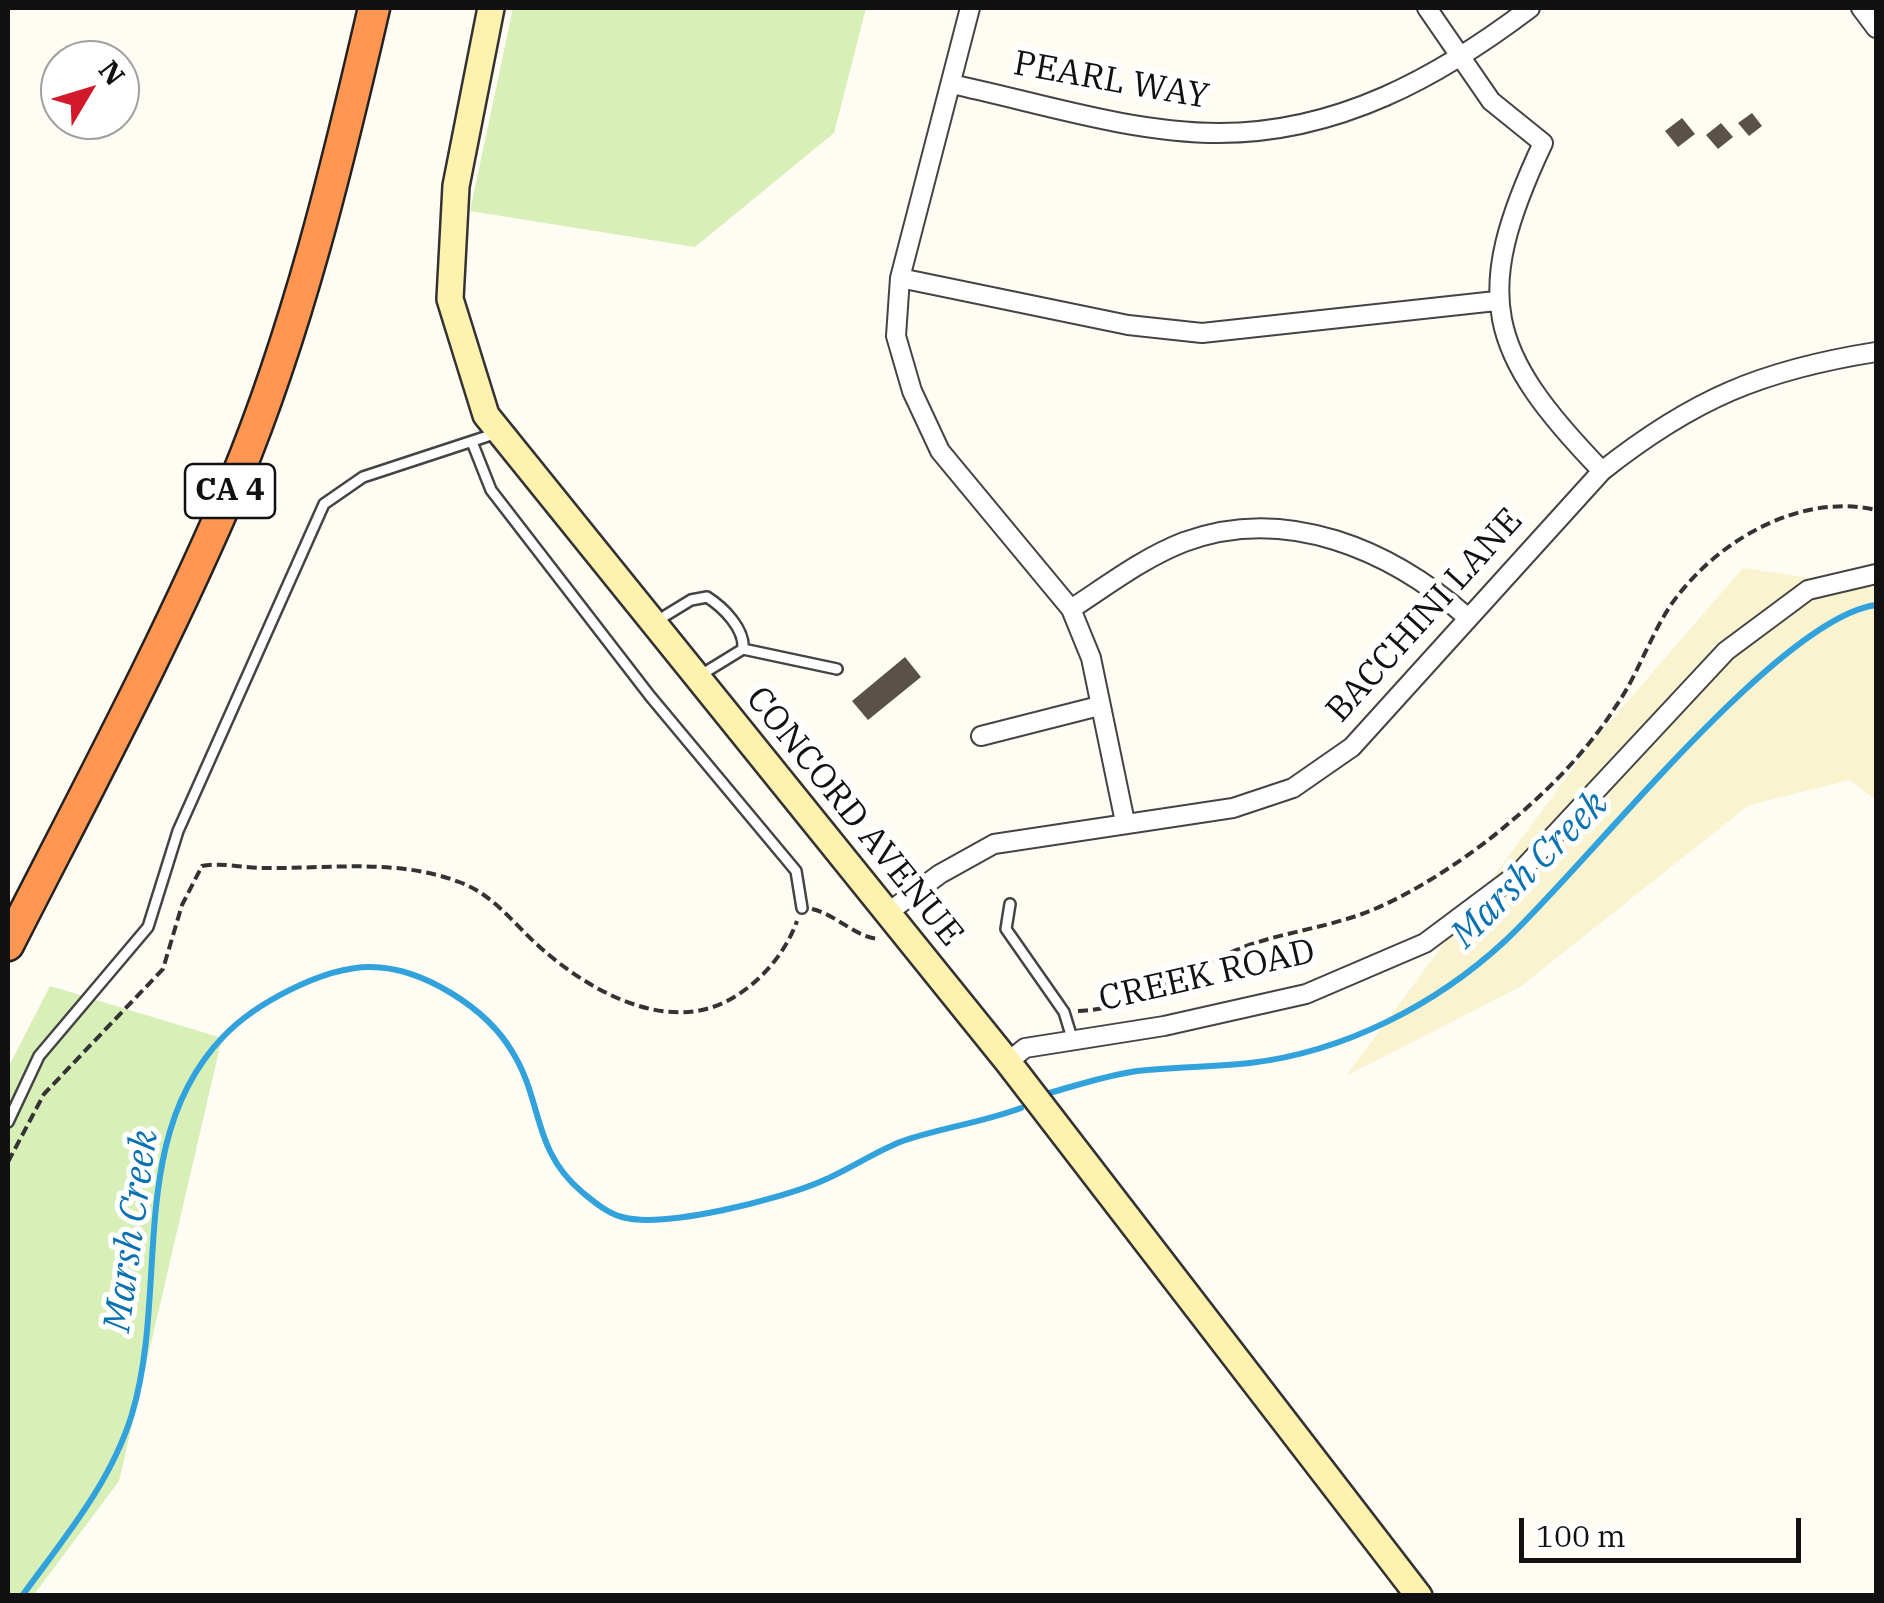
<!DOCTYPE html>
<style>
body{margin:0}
#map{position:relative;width:1884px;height:1603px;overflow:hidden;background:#fffcf4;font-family:"IBM Plex Serif",serif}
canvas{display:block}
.frame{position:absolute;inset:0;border:10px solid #111;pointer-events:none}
.north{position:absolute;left:40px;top:40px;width:100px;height:100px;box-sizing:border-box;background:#fff;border:2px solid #a0a0a0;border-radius:50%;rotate:52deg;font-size:28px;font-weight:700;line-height:40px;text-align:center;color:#111}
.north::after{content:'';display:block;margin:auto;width:35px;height:45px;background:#d2182b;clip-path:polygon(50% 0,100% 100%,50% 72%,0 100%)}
.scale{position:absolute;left:1519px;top:1518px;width:282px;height:45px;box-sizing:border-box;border:5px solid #111;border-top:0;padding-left:12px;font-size:30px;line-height:35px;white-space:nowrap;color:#111;-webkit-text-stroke:8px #fff;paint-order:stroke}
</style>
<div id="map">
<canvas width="1884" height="1603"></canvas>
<div class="frame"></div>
<div class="north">N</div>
<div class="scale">100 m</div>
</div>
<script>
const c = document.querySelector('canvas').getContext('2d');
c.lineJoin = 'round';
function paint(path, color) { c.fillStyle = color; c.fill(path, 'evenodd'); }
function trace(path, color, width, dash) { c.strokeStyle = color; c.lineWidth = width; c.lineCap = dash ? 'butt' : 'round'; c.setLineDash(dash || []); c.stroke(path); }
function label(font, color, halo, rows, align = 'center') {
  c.font = font + ' "IBM Plex Serif",serif'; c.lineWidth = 10; c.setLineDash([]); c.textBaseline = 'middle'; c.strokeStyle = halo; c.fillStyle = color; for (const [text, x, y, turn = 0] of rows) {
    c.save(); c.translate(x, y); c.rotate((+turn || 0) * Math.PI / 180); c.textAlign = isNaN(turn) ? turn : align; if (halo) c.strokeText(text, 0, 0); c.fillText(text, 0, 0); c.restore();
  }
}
paint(new Path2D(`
 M1743,568L1876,588V800L1850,780L1749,805L1520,987L1346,1076L1595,739Z`), '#f9f3d0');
paint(new Path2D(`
 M513,8H866L834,133L695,247L470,211Z
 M50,986L222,1038L119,1481L33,1596L8,1595V1068Z`), '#d8efb8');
trace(new Path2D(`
 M1049,1093C1078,1085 1108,1075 1137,1071C1175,1067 1213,1067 1250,1063C1344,1052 1436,1005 1505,941C1586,866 1778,618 1876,605
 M22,1596C64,1538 111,1483 132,1414C169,1291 126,1138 223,1037C254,1004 323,967 370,967C422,967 487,1008 513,1053C543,1102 532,1150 582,1192C593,1201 607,1213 622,1217C664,1229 781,1199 822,1181C848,1170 873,1153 900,1142C939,1128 981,1123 1021,1108`), '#31a2dc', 6);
paint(new Path2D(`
 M1752,113L1762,126L1749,136L1738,123Z
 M1682,118L1695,134L1678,147L1665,131Z
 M1721,123L1733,137L1718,149L1706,135Z
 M905,657L921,677L868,720L852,701Z`), '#5b514b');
const lane = new Path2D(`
 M472,442L491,490L650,696L796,871L802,908
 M655,622L691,600L707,597C723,607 745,629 743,649
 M699,676L743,649L837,669
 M1010,904L1006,929L1064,1012L1072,1038
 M8,1122L39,1056L148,927L178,831L324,504L363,477L497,433`);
const street = new Path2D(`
 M970,8L900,278L896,336L912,391L940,451L1071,609L1091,658L1125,822
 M1427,8L1491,101L1543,143C1471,296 1486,351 1602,471
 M1861,8L1876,28
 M951,84C1037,102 1130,133 1219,133C1338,133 1439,77 1530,8
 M900,278L1128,325L1202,333L1496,301
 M1071,609C1108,585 1143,558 1184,542C1286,504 1391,550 1467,617
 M981,736L1099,706
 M886,914L940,874L994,844L1233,808L1293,788L1352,747L1602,471C1693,399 1762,370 1876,352
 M1008,1062L1025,1048L1164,1026L1306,994L1425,943L1520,872L1726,651L1808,590L1876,574`);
const secondary = new Path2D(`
 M491,8L456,186L450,299L486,415L1008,1062L1419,1596`);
const highway = new Path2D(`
 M8,945C86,792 168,639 235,481C298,329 337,168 374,8`);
trace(lane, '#444', 14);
trace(street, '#444', 22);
trace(secondary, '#333', 30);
trace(highway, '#222', 35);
trace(new Path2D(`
 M812,909C837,915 855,937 879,939
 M1078,1011C1145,1008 1191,965 1252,944C1288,932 1326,927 1362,914C1409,897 1471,856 1509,823C1549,790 1588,750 1616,706C1640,672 1653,626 1679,594C1724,537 1803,493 1876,510
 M8,1162L44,1094L163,969L182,905L202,866C220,862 243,868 262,868C329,869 396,858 459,882C495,895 514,925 542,949C590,991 666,1034 729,1000C760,983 785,954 797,921`), '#333', 4, [10, 5]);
trace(lane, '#fff', 9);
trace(street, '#fff', 18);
trace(secondary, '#fff2af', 25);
trace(highway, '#ff9752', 30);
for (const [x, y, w] of [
 [230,491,90]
]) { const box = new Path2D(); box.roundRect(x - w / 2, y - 27, w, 54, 8); c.fillStyle = '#fff'; c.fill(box); trace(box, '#111', 2.5); }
label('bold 32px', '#111', null, [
 ["CA 4",230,491]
]);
label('35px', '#111', '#fff', [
 ["PEARL WAY",1111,81,10],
 ["BACCHINI LANE",1425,616,-48],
 ["CONCORD AVENUE",854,817,51],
 ["CREEK ROAD",1207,976,-13]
]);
label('italic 38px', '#0a72b2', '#fff', [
 ["Marsh Creek",1530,870,-45],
 ["Marsh Creek",132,1231,-82]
]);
</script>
